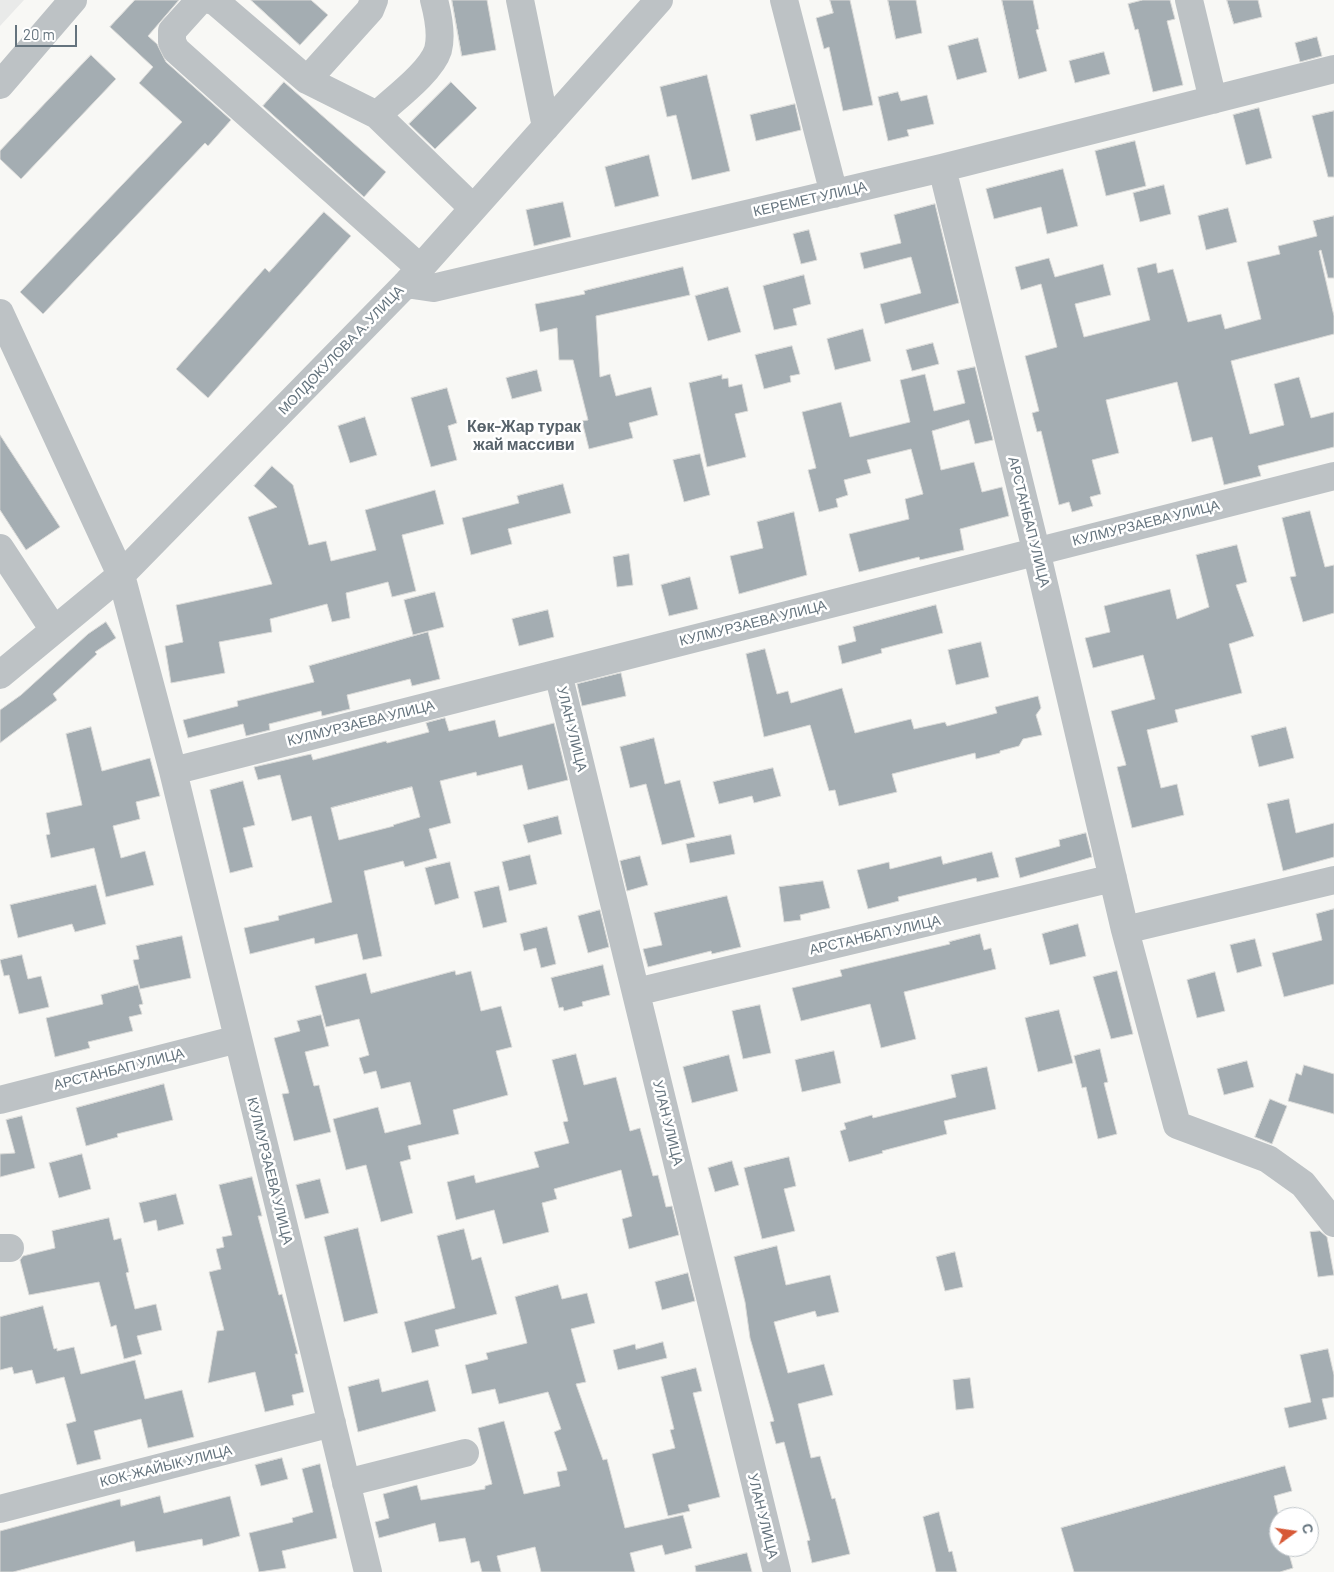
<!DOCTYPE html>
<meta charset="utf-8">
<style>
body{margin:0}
#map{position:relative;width:1334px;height:1572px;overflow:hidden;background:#f8f8f5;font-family:Barlow,sans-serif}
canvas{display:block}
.north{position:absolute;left:1269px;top:1507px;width:50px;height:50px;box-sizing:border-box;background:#fff;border:1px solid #c1c7cb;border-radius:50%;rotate:76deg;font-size:14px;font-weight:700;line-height:20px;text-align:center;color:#65747e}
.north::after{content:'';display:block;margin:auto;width:18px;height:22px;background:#d75937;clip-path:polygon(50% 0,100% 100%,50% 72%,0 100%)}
.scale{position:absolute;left:15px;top:25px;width:62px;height:22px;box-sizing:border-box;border:2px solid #65747e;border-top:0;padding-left:6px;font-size:15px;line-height:18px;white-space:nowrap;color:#65747e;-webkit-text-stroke:4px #fff;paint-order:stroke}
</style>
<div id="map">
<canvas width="1334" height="1572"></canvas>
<div class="north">С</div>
<div class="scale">20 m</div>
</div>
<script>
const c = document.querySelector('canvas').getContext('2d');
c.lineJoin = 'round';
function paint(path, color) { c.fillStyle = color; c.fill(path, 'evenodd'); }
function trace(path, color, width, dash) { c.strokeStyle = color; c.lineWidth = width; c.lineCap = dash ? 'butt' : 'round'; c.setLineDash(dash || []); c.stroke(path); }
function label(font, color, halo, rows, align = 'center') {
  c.font = font + ' Barlow,sans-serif'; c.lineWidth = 5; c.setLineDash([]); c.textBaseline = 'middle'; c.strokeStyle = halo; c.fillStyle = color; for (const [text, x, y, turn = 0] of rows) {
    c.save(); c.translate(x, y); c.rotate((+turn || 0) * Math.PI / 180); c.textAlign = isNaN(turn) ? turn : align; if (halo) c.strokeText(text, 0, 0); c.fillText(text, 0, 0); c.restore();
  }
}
paint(new Path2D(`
 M0,0H24L0,26Z`), '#e9eae9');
const building = new Path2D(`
 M135,0H179L148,36L157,44L166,62L231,120L208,146L205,143L43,314L20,292L182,122L139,83L153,67L110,27Z
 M251,0H311L328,15L300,45Z
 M452,0H487L496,50L462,56Z
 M830,0H850L873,105L843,111L829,47L824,49L816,18L833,13Z
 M888,0H916L922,33L896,39Z
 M1002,0H1033L1039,29L1036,30L1047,71L1019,79Z
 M1143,0H1170L1175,19L1167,21L1183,85L1153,92L1138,29L1135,30L1128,4Z
 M1227,0H1258L1262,17L1234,24Z
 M1317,37L1322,56L1300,62L1295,43Z
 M978,38L987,72L957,80L948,46Z
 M1104,52L1110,74L1075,83L1069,61Z
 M91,55L116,79L21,179L0,159V151Z
 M707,75L730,171L692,180L676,115L667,117L660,87Z
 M284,82L386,172L364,197L263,106Z
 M451,82L477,108L435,149L409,124Z
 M898,92L901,101L927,95L934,124L907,130L909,136L888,141L878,97Z
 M795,104L801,130L756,141L750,115Z
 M1259,108L1272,158L1246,165L1233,115Z
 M1334,111V177H1328L1312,116Z
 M1135,141L1146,186L1106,196L1095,151Z
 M649,155L659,196L615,207L605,167Z
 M1063,169L1078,226L1047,234L1041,207L994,219L986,189Z
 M1164,185L1171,214L1140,222L1133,193Z
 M563,202L571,237L534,246L526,210Z
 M935,204L959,303L885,324L880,304L921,293L911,257L864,269L860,253L901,243L894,215Z
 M1228,208L1237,242L1206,250L1198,216Z
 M324,212L351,236L208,398L176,369L265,268L269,272Z
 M1334,216V278H1328L1321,250L1319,251L1334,316V334L1231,361L1250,434L1284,425L1274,384L1299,377L1311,418L1334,412V447L1258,466L1261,476L1224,485L1212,437L1192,442L1177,382L1106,400L1119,453L1092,460L1101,494L1090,497L1093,506L1072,512L1069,502L1059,505L1041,431L1037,432L1032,413L1039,411L1025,356L1057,347L1041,284L1021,290L1015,267L1049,258L1055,277L1103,264L1111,295L1075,304L1084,337L1150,320L1137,268L1156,263L1158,273L1173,269L1188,322L1221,314L1225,329L1261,319L1247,262L1280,254L1278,246L1317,236L1313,221Z
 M809,230L817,260L801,264L793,234Z
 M683,267L690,295L596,316L600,377L610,374L616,396L651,387L658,415L629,423L633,438L589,449L582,421L588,420L573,360H559L557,328L540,332L535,304L585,294L584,291Z
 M804,275L811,304L793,309L797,325L774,330L763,286Z
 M728,287L741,332L708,341L695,296Z
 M863,329L871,361L835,370L827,339Z
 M933,343L939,364L912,371L906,350Z
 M792,346L800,374L790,376L791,382L764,389L755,355Z
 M975,367L993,440L975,444L969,420L932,431L941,470L974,462L982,492L1002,487L1009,516L960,529L964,550L920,560L919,557L859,572L849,534L909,519L905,499L923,494L911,449L867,460L871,473L844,480L848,495L836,499L838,507L819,512L808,470L816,468L802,412L841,402L850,437L910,422L900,380L925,374L934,411L965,403L957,371Z
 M537,370L542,391L512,399L506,378Z
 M722,375V379L728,378L729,387L742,384L748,411L735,414L746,457L707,467L689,383Z
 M447,388L457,423L448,426L457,460L431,467L411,398Z
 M365,417L377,455L350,463L338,426Z
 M0,435L60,527L26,550L0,510Z
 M700,454L710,495L684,502L673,460Z
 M272,466L293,485L309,545L326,541L331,561L376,550L365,510L435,490L444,524L402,535L416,591L392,597L388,582L346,593L350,618L332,622L327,604L270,619L272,632L219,642L225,673L171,683L165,646L183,642L176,605L272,584L248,517L277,507L254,486Z
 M563,484L571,513L508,529L512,544L471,555L462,518L519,503L517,496Z
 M1310,511L1325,567L1334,565V613L1303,622L1290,577L1296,576L1282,518Z
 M794,512L807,575L739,594L730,556L763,548L757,522Z
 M1237,545L1247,582L1236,585L1254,636L1229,644L1242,693L1175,710L1178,722L1147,730L1161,788L1177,784L1184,815L1132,828L1117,767L1126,765L1111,711L1155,699L1143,655L1093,668L1085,638L1110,632L1104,606L1170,589L1177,619L1209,607L1196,555Z
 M629,554L633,585L617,587L613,557Z
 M690,577L698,609L669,616L661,585Z
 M435,592L444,627L413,635L404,600Z
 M936,605L943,633L881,649L882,653L842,664L838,646L856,641L853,627Z
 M548,610L554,637L519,646L512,619Z
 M106,622L116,638L95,652L97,654L53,694L57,700L0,743V710L21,695L88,634Z
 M428,632L440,679L412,686L410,679L347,695L350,709L322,716L321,711L269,724L270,730L246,736L243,724L188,738L183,720L238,706L237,701L314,682L309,666Z
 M981,642L989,677L956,685L948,650Z
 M765,649L777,694L788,691L791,703L842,688L855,733L911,719L914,729L945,722L947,726L997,713L995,707L1038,696L1041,708L1036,715L1042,735L1023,739L1019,746L1000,751V753L976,759L975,753L892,774L897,792L839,806L835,790L829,791L810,725L764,737L746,654Z
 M621,673L626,696L582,706L577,684Z
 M445,718L449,731L495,720L499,737L554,723L568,780L528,790L522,765L477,776L476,772L440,781L451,823L429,829L437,858L405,867L403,861L364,871L382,956L363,960L357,934L315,944L314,938L250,954L244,928L279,920L278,916L332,902L311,816L292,821L280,775L258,780L254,767L311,754L313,760L386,741L387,743L429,732L426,723ZM412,787L420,817L393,825L394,826L339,840L331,808Z
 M91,727L102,771L150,758L160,796L136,802L140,819L113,826L121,858L145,851L154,885L106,897L94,848L51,858L46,835L50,834L46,813L82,805L66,734Z
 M1286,727L1294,758L1259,767L1251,736Z
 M654,738L665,784L680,780L695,837L662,845L646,784L630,788L620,747Z
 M773,768L781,796L754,803L752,796L719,804L713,782Z
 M243,781L255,825L243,828L253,867L230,873L210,790Z
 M1289,799L1296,833L1334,823V857L1283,871L1267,804Z
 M558,816L562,834L528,843L523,825Z
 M1086,833L1092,857L1020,878L1015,858L1060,846L1059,840Z
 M731,835L735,854L690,863L686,844Z
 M992,852L999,877L977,882L976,878L898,897L899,901L868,909L857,870L889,862L890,869L941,856L943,864Z
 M530,855L537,884L509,891L502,862Z
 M640,856L648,885L627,891L620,861Z
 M450,862L459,898L435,905L425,868Z
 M823,881L830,908L800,915L801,920L784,922L779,887Z
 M96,885L106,924L75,932L72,924L18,938L10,905Z
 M499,886L507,922L483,928L474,892Z
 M727,896L741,947L712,954L711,951L648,967L643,949L662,945L654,913Z
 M1334,909V984L1284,997L1272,953L1322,940L1316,914Z
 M600,910L609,947L588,953L578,916Z
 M1078,924L1086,956L1050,965L1042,934Z
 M547,927L556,964L541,968L536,948L524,951L520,934Z
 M980,934L984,950L991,948L996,969L904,992L916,1039L881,1048L870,1004L801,1021L792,988L842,976L840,970L950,944L949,942Z
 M182,936L191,978L140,989L133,960L139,959L136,946Z
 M1255,939L1262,966L1237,973L1230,945Z
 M22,955L28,979L41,976L49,1007L19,1014L9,975L4,976L0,960Z
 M603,965L610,995L582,1002L583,1006L564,1011L563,1007L559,1008L551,978Z
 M455,971L456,975L471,971L481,1011L501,1006L512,1047L496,1051L508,1095L453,1110L459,1134L408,1146L411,1159L400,1162L413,1213L381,1222L366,1165L346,1170L333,1119L378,1107L385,1133L421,1124L410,1082L381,1089L376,1071L364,1074L359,1058L369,1055L359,1019L326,1027L315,986L366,973L371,993Z
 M1117,971L1133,1034L1111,1039L1093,977Z
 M1215,972L1225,1011L1197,1018L1187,980Z
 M138,985L143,1004L139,1005L142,1014L129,1017L133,1031L88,1042L90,1048L55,1057L46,1018L103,1004L101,995Z
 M760,1005L771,1053L743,1059L732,1011Z
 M1059,1010L1073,1063L1038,1072L1025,1018Z
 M321,1015L329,1046L305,1052L314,1086L319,1085L331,1132L294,1141L282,1094L289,1093L274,1038L300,1031L297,1021Z
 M1100,1049L1108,1082L1104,1083L1117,1134L1098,1139L1086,1087L1082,1088L1074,1056Z
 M834,1051L841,1083L802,1092L795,1060Z
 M576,1054L584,1085L616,1077L630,1131L640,1128L653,1176L658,1175L666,1207L672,1206L679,1235L629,1249L622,1219L632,1216L621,1170L554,1189L557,1199L542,1203L549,1232L503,1244L494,1210L456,1220L447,1182L474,1175L476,1183L539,1167L534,1152L569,1143L563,1122L568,1121L552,1060Z
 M729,1055L738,1091L692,1103L683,1067Z
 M1247,1061L1254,1087L1224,1095L1217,1069Z
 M1304,1065L1334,1074V1114L1288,1101L1296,1073L1301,1075Z
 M987,1067L996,1109L944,1121L947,1134L882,1151L883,1153L849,1162L840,1131L846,1129L844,1123L872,1115L873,1118L956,1097L951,1075Z
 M164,1084L173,1120L117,1134L118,1137L86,1146L76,1108Z
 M1270,1099L1287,1106L1272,1144L1255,1137Z
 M22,1116L35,1168L0,1177V1154L15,1153L6,1120Z
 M82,1154L91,1189L59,1198L49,1163Z
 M789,1157L796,1186L784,1189L795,1231L762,1239L744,1168Z
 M732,1161L739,1185L715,1192L708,1168Z
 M252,1177L262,1216H258L279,1295L282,1294L298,1354H295L304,1392L292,1395L294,1405L265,1412L255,1372L208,1383L217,1331L224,1330L209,1272L221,1269L216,1249L224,1247L222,1237L232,1235L219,1185Z
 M320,1179L329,1213L305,1219L296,1185Z
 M176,1194L184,1224L158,1231L156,1220L144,1223L139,1203Z
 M109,1218L114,1240L121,1238L129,1272L126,1273L135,1309L156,1304L162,1330L137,1336L142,1354L124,1359L116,1325L111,1327L99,1282L29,1295L20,1260L23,1256L55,1248L52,1231Z
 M358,1228L378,1313L344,1322L324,1237Z
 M464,1229L472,1260L481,1257L497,1314L435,1330L439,1346L412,1353L404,1322L455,1308L437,1236Z
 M1320,1231L1327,1237L1334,1275L1318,1277L1310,1232Z
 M777,1246L786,1285L830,1275L839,1312L817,1317L815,1311L774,1322L788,1373L824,1364L833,1395L798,1404L811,1458L820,1456L832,1499L835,1498L850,1554L812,1563L807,1541L810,1540L784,1442L776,1444L770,1422L774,1421L750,1338L745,1302L734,1257Z
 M955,1252L963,1287L945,1291L936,1257Z
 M688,1273L695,1301L662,1310L655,1282Z
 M558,1285L562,1299L587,1293L595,1323L571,1329L586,1382L576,1384L603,1460L607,1459L625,1528L683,1515L692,1548L665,1555L662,1545L630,1553L635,1572H541L535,1547L497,1556L501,1572H482L479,1561L471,1563L465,1538L439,1542L435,1523L379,1538L375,1522L389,1518L383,1494L417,1485L421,1500L485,1489V1486L492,1484L478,1428L504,1421L524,1494L560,1486L557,1472L567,1470L554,1432L561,1429L548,1392L499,1404L495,1389L472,1394L465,1365L488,1359L486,1353L527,1343L515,1297Z
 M43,1306L54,1349L57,1348V1351L74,1347L81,1374L135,1360L145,1399L182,1390L194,1437L148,1448L141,1419L94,1431L101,1459L77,1465L66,1424L76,1421L64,1377L36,1384L32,1370L14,1374L12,1367L0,1370V1317Z
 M663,1342L667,1358L618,1370L613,1350L635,1344L636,1349Z
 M1328,1349L1334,1375V1397L1322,1399L1327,1419L1289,1428L1284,1408L1311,1402L1300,1355Z
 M696,1368L702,1391L693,1393L720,1497L688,1505L690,1511L668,1516L652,1454L675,1448L670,1430L674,1429L661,1377Z
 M970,1378L974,1408L956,1410L953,1380Z
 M379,1379L382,1392L428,1380L436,1411L358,1432L348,1387Z
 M282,1458L288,1479L261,1486L255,1465Z
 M320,1464L337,1538L282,1551L286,1568L259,1572L249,1533L293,1522L292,1518L313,1512L302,1469Z
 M1285,1466L1292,1491L1274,1496L1279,1517V1547H1287L1293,1568L1280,1572H1074L1061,1528Z
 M160,1496L164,1513L230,1496L240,1536L203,1546L202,1539L136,1552L134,1541L13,1572H0V1531L120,1499L121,1506Z
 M939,1512L949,1552L952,1551L957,1572H936L923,1517Z
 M747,1553L752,1572H696L695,1566Z`);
paint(building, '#a4adb2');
trace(building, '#dadad8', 1);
trace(new Path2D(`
 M200,0L172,31V42L176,50L420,268
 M210,0L216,2L307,80
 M374,0L370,10L307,80L377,115L473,208
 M520,0L546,127
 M784,0L834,194
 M1189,0L1213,100
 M0,85L73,0
 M377,115C394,99 431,72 438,50C442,35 438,15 434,0
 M942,168L1036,550L1125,930L1177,1125L1268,1159L1303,1184L1334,1223
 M406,284L433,288L942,168L1334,69
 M0,313L121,575L173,771L368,1572
 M0,548L54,630
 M558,673L777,1572
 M0,675L121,575L406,284L659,0
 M173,771L1334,476
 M1125,930L1334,880
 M636,992L1113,878
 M0,1100L238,1039
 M0,1248H10
 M346,1483L465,1453
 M0,1509L332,1423`), '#bdc2c5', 28);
label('14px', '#65747e', '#fff', [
 ["КЕРЕМЕТ УЛИЦА",810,199,-13],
 ["МОЛДОКУЛОВА А. УЛИЦА",341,350,-46],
 ["АРСТАНБАП УЛИЦА",1029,522,76],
 ["КУЛМУРЗАЕВА УЛИЦА",1146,523,-14],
 ["КУЛМУРЗАЕВА УЛИЦА",753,623,-14],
 ["КУЛМУРЗАЕВА УЛИЦА",361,723,-14],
 ["УЛАН УЛИЦА",572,729,76],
 ["АРСТАНБАП УЛИЦА",875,935,-13],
 ["АРСТАНБАП УЛИЦА",119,1069,-14],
 ["УЛАН УЛИЦА",668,1123,76],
 ["КУЛМУРЗАЕВА УЛИЦА",270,1171,76],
 ["КОК-ЖАЙЫК УЛИЦА",166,1466,-14],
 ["УЛАН УЛИЦА",763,1516,76]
]);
label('bold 16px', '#57626a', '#fff', [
 ["Көк-Жар турак",524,427],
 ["жай массиви",524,445]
]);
</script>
